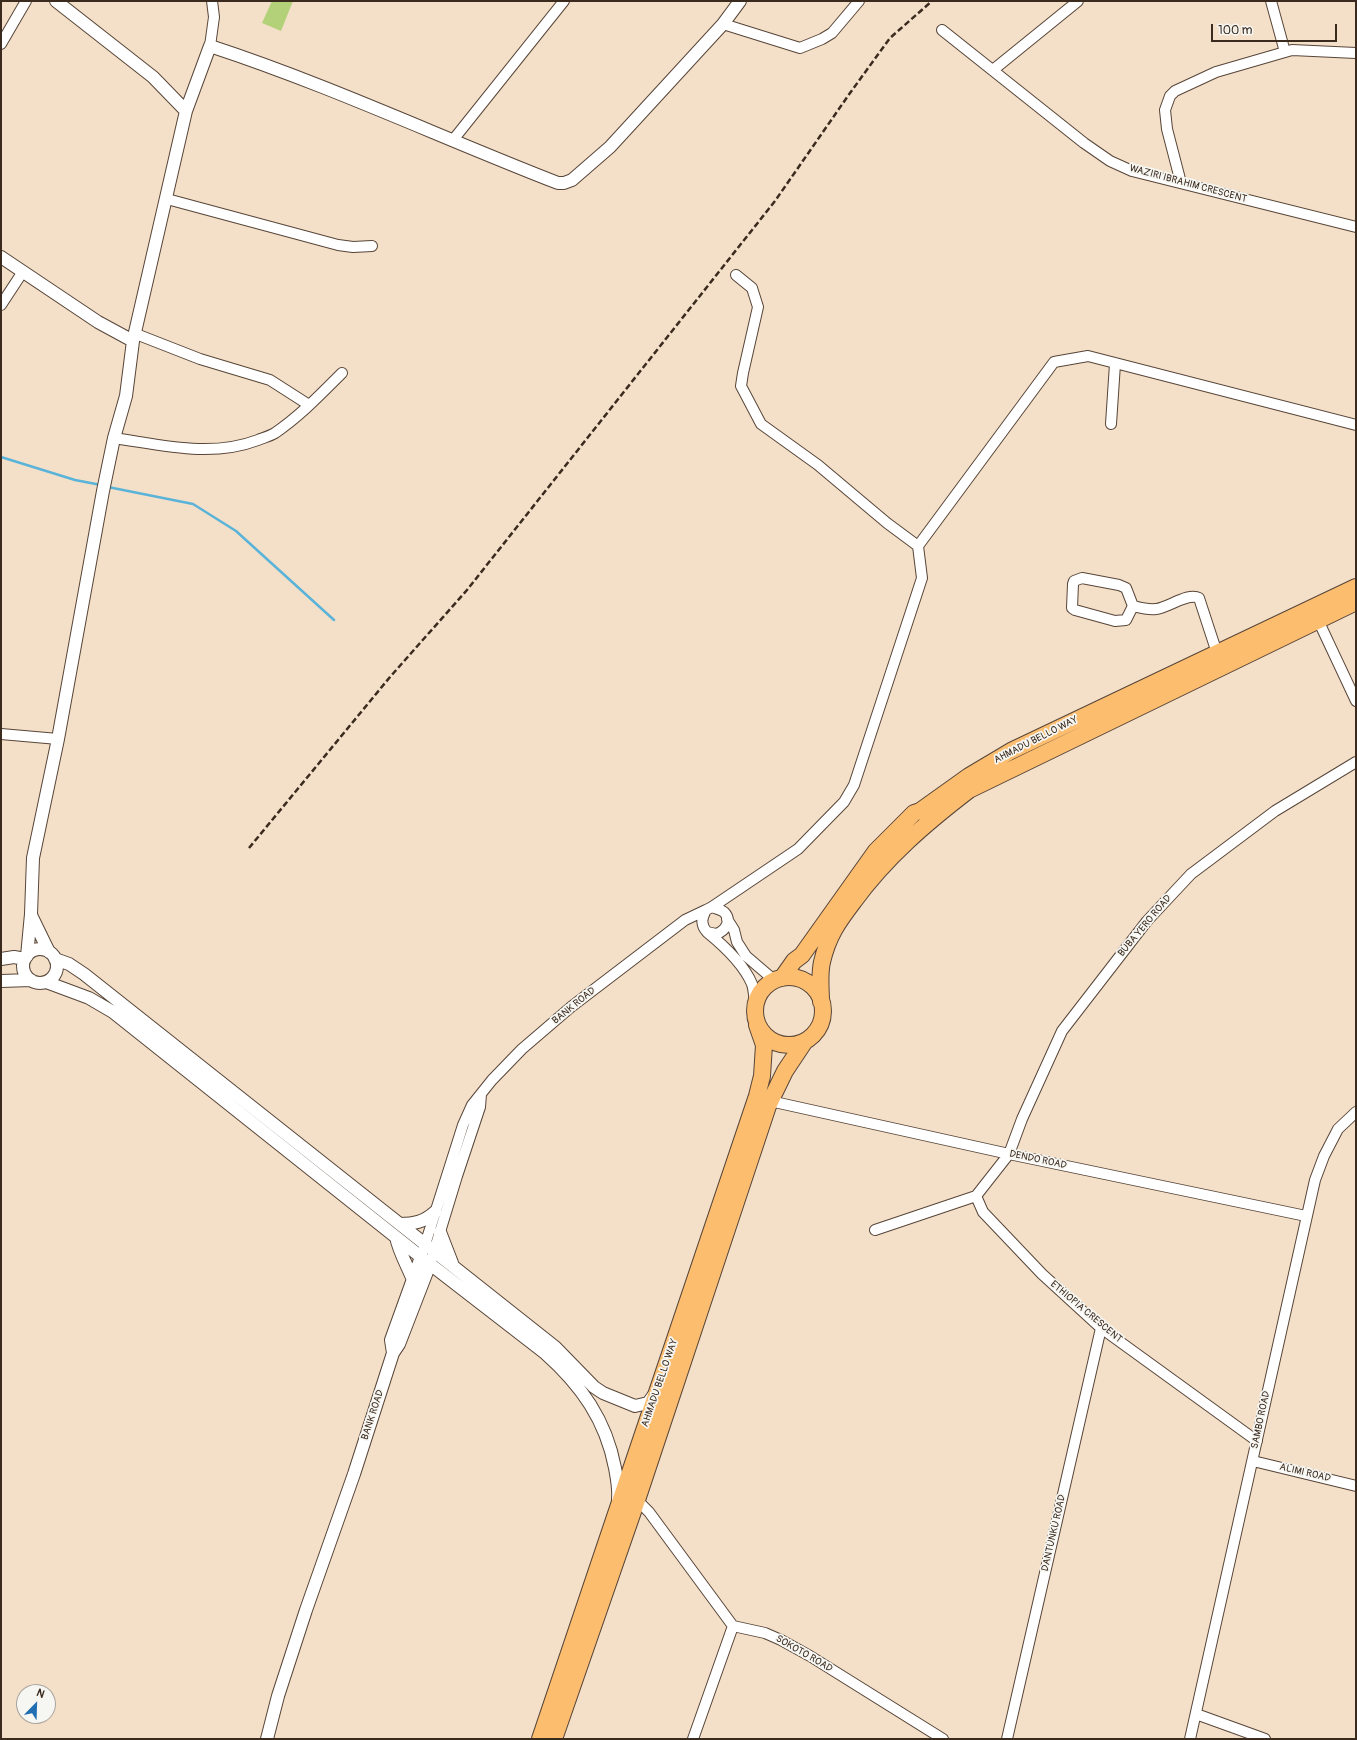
<!DOCTYPE html>
<style>
body{margin:0}
#map{position:relative;width:1357px;height:1740px;overflow:hidden;background:#f4e0c9;font-family:Pangolin,sans-serif}
canvas{display:block}
.frame{position:absolute;inset:0;border:2px solid #3b2a1e;pointer-events:none}
.north{position:absolute;left:16px;top:1684px;width:40px;height:40px;box-sizing:border-box;background:#f6f6f2;border:1px solid #aba49d;border-radius:50%;rotate:23deg;font-size:11px;font-weight:700;line-height:16px;text-align:center;color:#3b2a1e}
.north::after{content:'';display:block;margin:auto;width:14px;height:18px;background:#1f6fb2;clip-path:polygon(50% 0,100% 100%,50% 72%,0 100%)}
.scale{position:absolute;left:1211px;top:24px;width:126px;height:18px;box-sizing:border-box;border:2px solid #3b2a1e;border-top:0;padding-left:5px;font-size:12px;line-height:14px;white-space:nowrap;color:#3b2a1e;-webkit-text-stroke:3px #f6f6f2;paint-order:stroke}
</style>
<div id="map">
<canvas width="1357" height="1740"></canvas>
<div class="frame"></div>
<div class="north">N</div>
<div class="scale">100 m</div>
</div>
<script>
const c = document.querySelector('canvas').getContext('2d');
c.lineJoin = 'round';
function paint(path, color) { c.fillStyle = color; c.fill(path, 'evenodd'); }
function trace(path, color, width, dash) { c.strokeStyle = color; c.lineWidth = width; c.lineCap = dash ? 'butt' : 'round'; c.setLineDash(dash || []); c.stroke(path); }
function label(font, color, halo, rows, align = 'center') {
  c.font = font + ' Pangolin,sans-serif'; c.lineWidth = 3.5; c.setLineDash([]); c.textBaseline = 'middle'; c.strokeStyle = halo; c.fillStyle = color; for (const [text, x, y, turn = 0] of rows) {
    c.save(); c.translate(x, y); c.rotate((+turn || 0) * Math.PI / 180); c.textAlign = isNaN(turn) ? turn : align; if (halo) c.strokeText(text, 0, 0); c.fillText(text, 0, 0); c.restore();
  }
}
paint(new Path2D(`
 M272,1H293L281,31L262,23Z`), '#b2d179');
trace(new Path2D(`
 M1,457L75,480L101,485
 M108,487L193,504L236,531L334,620`), '#5ab3d8', 2.5);
const minor = new Path2D(`
 M1271,1L1285,52
 M723,24L800,48L822,39L832,33L859,1
 M942,30L1084,143L1110,161L1132,171L1356,227
 M1,44L26,1
 M210,46L214,17L212,1
 M993,70L1078,1
 M453,140L564,1
 M1181,183L1167,129L1165,110L1170,96L1175,91L1216,72L1292,50L1356,53
 M167,199L338,245L353,247L372,246
 M1,305L22,273
 M136,334L200,359L270,380L309,405
 M1111,424L1115,364
 M114,438C162,445 211,458 258,440C263,438 270,436 275,433C300,416 321,394 342,373
 M918,546L1054,362L1088,356L1356,425
 M1082,578L1119,585L1126,588L1133,606L1126,620L1115,621L1075,610L1072,608L1073,584L1074,581Z
 M1133,606C1141,608 1148,610 1156,609C1168,608 1188,592 1199,598L1217,653
 M1318,620L1356,701
 M1,734L58,739
 M712,907L798,849L844,802L854,785L922,578L918,546L887,523L818,465L761,424L741,386L743,373L758,307L752,288L736,275
 M712,907C716,909 720,909 724,912C732,920 726,931 716,934L707,932C700,924 702,918 706,910Z
 M727,919L734,930L737,942L746,956L774,980
 M707,932C723,945 744,965 752,984C754,990 754,997 755,1003
 M770,1101L1009,1154L1306,1216
 M875,1230L976,1196
 M423,1251L463,1125L472,1105L492,1080L522,1049L571,1007L685,920L706,910
 M432,1258L457,1176L480,1107L481,1094
 M1257,1441L1101,1328L1042,1274L983,1212L976,1196L1009,1154L1022,1119L1062,1031L1147,921L1191,874L1275,811L1356,762
 M1253,1461L1356,1486
 M637,1500L649,1512L733,1626L765,1633L781,1640L810,1656L943,1739
 M1196,1714L1265,1739
 M693,1739L733,1626
 M1007,1739L1101,1328
 M1190,1739L1315,1180L1324,1156L1338,1129L1356,1112`);
const tertiary = new Path2D(`
 M186,111L210,46C329,85 442,138 558,183H564L572,180L610,147L723,24L740,1
 M1,257L98,322L133,341
 M31,915L49,952
 M23 966a17 17 0 1 1 34 0a17 17 0 1 1-34 0Z
 M27,956L31,914L33,858L58,739L103,491L114,438L126,396L133,341L186,111L153,77L56,1
 M1,959L14,957L25,959
 M55,959L69,964L84,974L555,1347L594,1387L603,1393L635,1406L648,1403L656,1392
 M1,981L31,980
 M46,982L89,998L113,1012L421,1257L545,1353C581,1385 606,1420 615,1468C617,1479 619,1488 618,1499
 M400,1224C414,1224 424,1222 435,1212
 M440,1232L452,1263
 M396,1237C399,1252 407,1265 413,1280
 M393,1353L399,1344L430,1264
 M267,1739L278,1696L306,1610L354,1474L393,1353L391,1340L421,1257`);
const primary = new Path2D(`
 M755 1011a34 34 0 1 1 68 0a34 34 0 1 1-68 0Z
 M782,978L794,961L802,955L876,851L914,813L920,811L969,776L1011,751L1356,587
 M821,1002C821,989 819,975 822,962C828,936 838,922 854,901C886,857 926,823 969,790L1356,602
 M540,1739L757,1096L762,1076L764,1045L757,1025
 M554,1739L637,1500L768,1106L785,1071L805,1041`);
trace(minor, '#574538', 12);
trace(tertiary, '#574538', 14);
trace(primary, '#574538', 18);
trace(minor, '#fff', 10);
trace(tertiary, '#fff', 12);
trace(primary, '#fcbd6f', 16);
trace(new Path2D(`
 M249,848L390,677L467,590L775,201L850,93L890,38L932,1`), '#3b2a1e', 2.5, [6, 3]);
label('10px', '#3b2a1e', '#f6f6f2', [
 ["WAZIRI IBRAHIM CRESCENT",1188,184,15],
 ["AHMADU BELLO WAY",1036,740,-27],
 ["BUBA YERO ROAD",1145,926,-50],
 ["BANK ROAD",574,1006,-39],
 ["DENDO ROAD",1038,1160,12],
 ["ETHIOPIA CRESCENT",1086,1312,40],
 ["AHMADU BELLO WAY",660,1383,-71],
 ["BANK ROAD",373,1415,-72],
 ["SAMBO ROAD",1261,1420,-78],
 ["ALIMI ROAD",1305,1473,13],
 ["DANTUNKU ROAD",1054,1533,-77],
 ["SOKOTO ROAD",804,1654,30]
]);
</script>
